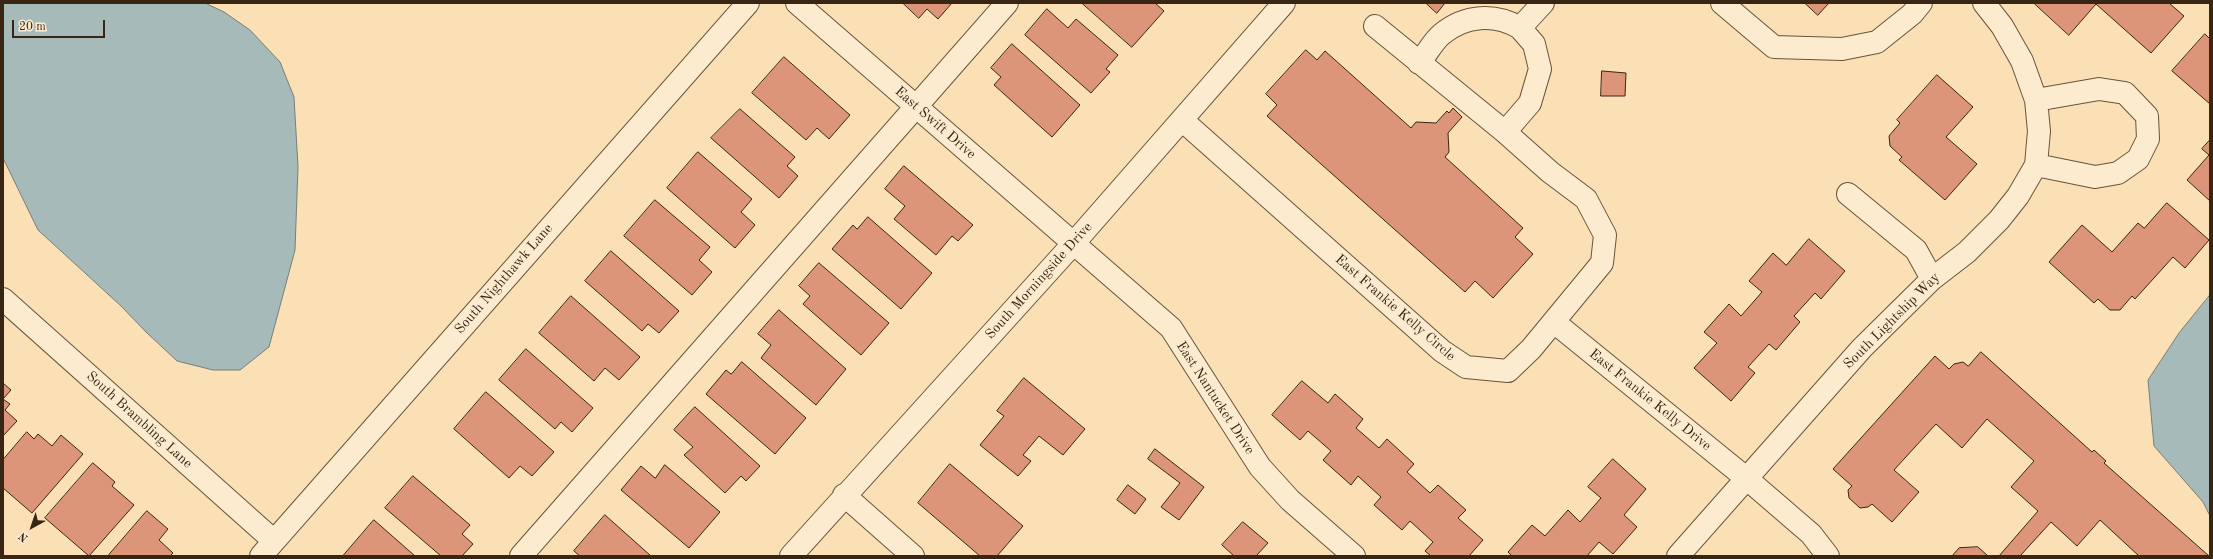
<!DOCTYPE html>
<style>
body{margin:0}
#map{position:relative;width:2213px;height:559px;overflow:hidden;background:#fae0b4;font-family:"Old Standard TT",serif}
canvas{display:block}
.frame{position:absolute;inset:0;border:4px solid #382514;pointer-events:none}
.north{position:absolute;left:12px;top:507px;width:40px;height:40px;-webkit-text-stroke:3px #fcebce;paint-order:stroke;rotate:220deg;font-size:11px;font-weight:700;line-height:16px;text-align:center;color:#382514}
.north::after{content:'';display:block;margin:auto;width:14px;height:18px;background:#382514;clip-path:polygon(50% 0,100% 100%,50% 72%,0 100%)}
.scale{position:absolute;left:12px;top:20px;width:93px;height:18px;box-sizing:border-box;border:2px solid #382514;border-top:0;padding-left:5px;font-size:12px;line-height:14px;white-space:nowrap;color:#382514;-webkit-text-stroke:3px #fcebce;paint-order:stroke}
</style>
<div id="map">
<canvas width="2213" height="559"></canvas>
<div class="frame"></div>
<div class="north">N</div>
<div class="scale">20 m</div>
</div>
<script>
const c = document.querySelector('canvas').getContext('2d');
c.lineJoin = 'round';
function paint(path, color) { c.fillStyle = color; c.fill(path, 'evenodd'); }
function trace(path, color, width, dash) { c.strokeStyle = color; c.lineWidth = width; c.lineCap = dash ? 'butt' : 'round'; c.setLineDash(dash || []); c.stroke(path); }
function label(font, color, halo, rows, align = 'center') {
  c.font = font + ' "Old Standard TT",serif'; c.lineWidth = 3.5; c.setLineDash([]); c.textBaseline = 'middle'; c.strokeStyle = halo; c.fillStyle = color; for (const [text, x, y, turn = 0] of rows) {
    c.save(); c.translate(x, y); c.rotate((+turn || 0) * Math.PI / 180); c.textAlign = isNaN(turn) ? turn : align; if (halo) c.strokeText(text, 0, 0); c.fillText(text, 0, 0); c.restore();
  }
}
const water = new Path2D(`
 M3,3H205L224,12L250,30L280,62L294,97L298,167L295,250L269,347L240,370H213L177,361L146,332L121,306L38,230L3,158Z
 M2210,295V516L2203,502L2154,446L2148,380L2179,333Z`);
paint(water, '#a5bab9');
trace(water, '#797e77', 1);
const building = new Path2D(`
 M903,3H952L938,19L927,9L919,18Z
 M1082,3H1155L1164,11L1132,47Z
 M1426,3H1445L1437,13Z
 M1805,3H1829L1818,15Z
 M2034,3H2169L2184,16L2151,53L2096,4L2069,35Z
 M1047,9L1068,28L1076,19L1118,55L1106,69L1110,72L1091,93L1025,35Z
 M2205,34L2210,39V104L2172,71Z
 M1012,44L1080,105L1052,137L994,85L1001,77L991,68Z
 M1306,50L1317,60L1325,51L1411,128L1416,122L1436,123L1447,111L1449,113L1453,108L1462,117L1448,133L1449,152L1445,157L1523,228L1515,237L1533,254L1493,298L1475,281L1465,292L1267,116L1277,105L1266,94Z
 M784,57L850,115L829,139L817,128L806,140L752,93Z
 M1602,71L1626,73L1625,96H1601Z
 M1937,75L1973,107L1946,137L1977,164L1945,200L1899,160L1902,157L1890,146L1889,136L1900,123L1897,120Z
 M740,109L795,157L787,166L798,176L779,198L711,138Z
 M2210,140V201L2187,180L2209,155L2202,149Z
 M698,152L752,199L741,212L755,225L735,248L667,188Z
 M904,166L973,225L958,241L952,236L936,255L894,219L905,206L885,189Z
 M655,200L710,247L699,260L712,272L692,295L624,236Z
 M2167,203L2209,240L2185,268L2173,257L2135,299L2132,296L2120,310H2110L2098,299L2094,303L2049,262L2082,225L2112,252L2138,223L2144,228Z
 M868,217L932,273L901,309L832,249L853,225L857,229Z
 M1809,239L1845,271L1821,299L1815,293L1794,316L1800,322L1776,350L1769,344L1748,367L1755,373L1731,401L1694,368L1717,343L1704,332L1729,304L1741,316L1762,292L1749,281L1773,253L1786,265Z
 M611,251L679,311L659,333L648,324L642,331L585,281Z
 M819,263L889,323L861,355L803,304L810,296L799,286Z
 M571,296L640,357L619,380L605,368L594,381L539,333Z
 M779,310L846,369L816,405L761,358L771,345L758,334Z
 M526,349L593,408L572,432L561,422L555,429L499,380Z
 M1981,352L2092,452L2094,450L2106,461L2104,463L2209,556H2139L2100,520L2077,546L2051,522L2020,556H1999L2038,511L2011,487L2034,461L1987,419L1962,448L1936,424L1894,470L1919,492L1892,522L1872,504L1868,507L1860,508L1849,498L1848,490L1852,486L1833,469L1935,356L1949,369L1954,364L1963,362L1968,366Z
 M742,362L806,418L775,454L706,394L726,370L731,374Z
 M1024,378L1085,429L1063,455L1039,436L1023,455L1031,461L1018,476L980,445L1004,416L997,411Z
 M1302,381L1328,403L1335,394L1363,419L1356,428L1379,448L1387,439L1414,464L1407,472L1430,493L1438,485L1466,510L1458,518L1483,540L1469,556H1431L1425,551L1433,542L1410,521L1402,530L1374,505L1381,497L1358,476L1351,485L1323,460L1331,451L1308,431L1300,440L1272,415Z
 M3,383L11,390L3,399L10,404L5,410L17,421L3,436Z
 M486,392L554,452L532,476L520,466L509,478L454,429Z
 M695,407L760,466L746,481L741,476L725,493L684,455L693,447L674,430Z
 M27,432L34,439L38,434L52,446L61,435L83,454L32,513L3,488V460Z
 M1155,449L1204,487L1179,520L1161,507L1180,483L1148,459Z
 M1613,459L1646,489L1624,515L1637,527L1613,554L1599,542L1587,556H1512L1508,552L1532,525L1545,536L1568,510L1580,522L1601,498L1588,487Z
 M93,463L115,482L112,486L134,505L89,556L45,518Z
 M950,464L1023,526L997,556H980L918,503Z
 M665,465L720,512L689,548L621,490L641,466L655,478Z
 M413,476L470,525L462,534L473,544L462,556H441L385,508Z
 M1128,485L1146,499L1135,514L1117,500Z
 M147,511L168,529L159,540L173,553L170,556H108Z
 M605,515L651,556H580L574,551Z
 M374,520L415,556H343Z
 M1243,522L1268,543L1256,556H1234L1222,545Z
 M1978,547L1988,556H1952L1959,548Z`);
paint(building, '#dd9579');
trace(building, '#382514', 1);
const minor = new Path2D(`
 M797,3L1171,328L1260,467L1290,500L1354,556
 M1722,3L1774,47L1842,49L1877,42L1912,14L1921,3
 M1419,63C1427,54 1433,41 1442,34C1465,15 1495,13 1520,28L1543,3
 M1182,120L1442,351L1466,367L1508,371L1531,349L1602,263L1605,235L1586,199L1550,172L1505,132L1375,26
 M1505,132L1530,103L1540,69L1534,44L1520,28
 M2036,165L2095,177L2118,173L2138,159L2148,139L2147,116L2125,93L2099,89L2036,100
 M1848,194L1916,250L1932,279
 M3,299L274,541
 M1554,322L1746,478L1811,534L1828,556
 M844,495L913,556
 M261,556L748,3
 M521,556L1007,3
 M791,556L1073,244L1284,3
 M1678,556L1862,348L1932,279L1967,252L1999,220L2018,196L2036,165L2039,131L2036,100L2022,61L2002,26L1984,3`);
trace(minor, '#68543c', 24);
trace(minor, '#fcebce', 22);
label('14px', '#382514', '#fcebce', [
 ["East Swift Drive",935,123,41],
 ["South Nighthawk Lane",504,279,-49],
 ["South Morningside Drive",1039,281,-48],
 ["East Frankie Kelly Circle",1395,308,41],
 ["South Lightship Way",1892,321,-45],
 ["East Nantucket Drive",1215,398,57],
 ["East Frankie Kelly Drive",1650,400,39],
 ["South Brambling Lane",139,420,42]
]);
</script>
